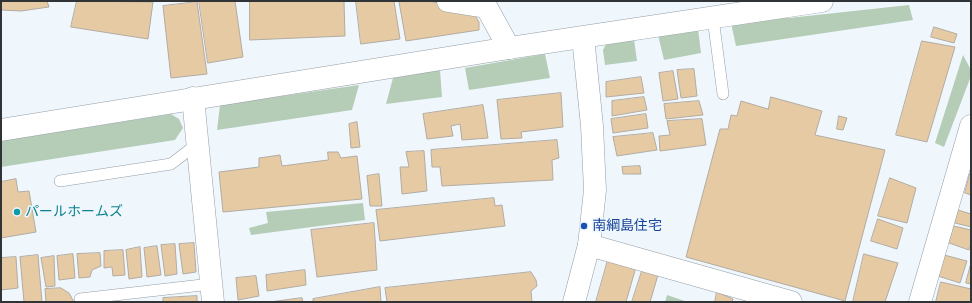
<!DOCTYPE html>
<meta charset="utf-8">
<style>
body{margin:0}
#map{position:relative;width:972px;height:303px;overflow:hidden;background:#eff7fd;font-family:"Zilla Slab",serif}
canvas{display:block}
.frame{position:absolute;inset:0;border:2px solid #313437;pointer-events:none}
</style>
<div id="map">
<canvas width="972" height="303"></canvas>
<div class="frame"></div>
</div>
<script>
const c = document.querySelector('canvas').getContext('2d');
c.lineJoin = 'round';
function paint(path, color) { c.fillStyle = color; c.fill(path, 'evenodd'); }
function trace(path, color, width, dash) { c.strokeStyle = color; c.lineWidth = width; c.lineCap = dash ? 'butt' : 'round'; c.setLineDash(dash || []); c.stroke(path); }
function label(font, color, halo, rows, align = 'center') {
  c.font = font + ' "Zilla Slab","Noto Sans JP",serif'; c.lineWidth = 3; c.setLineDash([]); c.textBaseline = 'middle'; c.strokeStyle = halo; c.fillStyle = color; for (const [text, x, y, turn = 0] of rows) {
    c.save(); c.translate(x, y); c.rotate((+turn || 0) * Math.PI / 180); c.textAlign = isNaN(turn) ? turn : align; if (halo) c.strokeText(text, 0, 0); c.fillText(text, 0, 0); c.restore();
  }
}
paint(new Path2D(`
 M909,5L913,20L736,46L731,23L757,18H789Z
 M698,29L701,53L664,60L658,35Z
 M634,39L637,61L605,65L603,50L607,42Z
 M545,54L550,78L469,90L465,68Z
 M963,55L971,70V76L944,147L935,143Z
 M440,70L442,97L386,104L393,78Z
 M359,85L352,110L217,130L220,105Z
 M171,114L179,119L183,128L175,140L1,167V141Z
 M363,203L365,220L251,235L249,228L268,223L266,212Z
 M667,295L688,302H665Z`), '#b5cdb7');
const building = new Path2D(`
 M1,1H47L49,7L21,11L1,10Z
 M77,1L153,2L148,39L71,27Z
 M199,1H235L243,57L208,63Z
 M250,1H344L345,36L250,40Z
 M356,1H394L400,39L361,44Z
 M428,1L471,9L479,22V30L406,41L399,2Z
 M197,2L207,74L171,78L163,6Z
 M934,27L957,34L954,43L931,37Z
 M922,41L955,47L927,142L896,135Z
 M694,69L697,96L681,98L677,70Z
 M673,71L678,99L663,101L659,73Z
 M641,77L644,93L606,97V82Z
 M561,93L563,127L521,132L522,138L501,139L497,100Z
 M644,97L647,110L612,116V101Z
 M771,97L822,111L815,135L885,150L845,301L686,257L720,129H728L731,115L737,116L741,101L768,109Z
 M699,101L703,115L666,119L664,104Z
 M483,105L488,138L462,140L460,124L451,126L453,136L427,139L423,114Z
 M646,114L648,128L613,133L611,119Z
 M839,116L847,118L843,130L837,129Z
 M702,119L706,145L660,151L659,136L670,135L667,121Z
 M357,122L360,147L351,148L349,124Z
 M653,133L657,150L617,156L613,137Z
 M557,140L559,158L552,160L553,180L442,186L440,167H432L431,150Z
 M424,151L427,191L402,194L400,167H409L406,152Z
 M328,152H338L341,158L357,156L362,199L223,212L219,172L259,167V158L280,155L282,166L328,160Z
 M640,166L641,174H623L622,167Z
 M379,174L382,206H370L367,176Z
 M970,174L971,175V195L965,193Z
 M890,178L916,188L907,223L878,216Z
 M16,179L18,192L29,191L36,232L1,238V182Z
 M494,198L495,206L502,205L505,226L380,241L376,210Z
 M958,210L971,214V227L955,223Z
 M878,219L903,228L897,249L871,241Z
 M374,223L377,270L317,277L311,230Z
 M954,226L971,230V243L969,250L949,243Z
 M194,243L196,272L183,274L179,244Z
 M175,244L177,274L165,276L161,245Z
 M157,246L161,275L147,277L144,248Z
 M140,247L142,277L129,279L126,250Z
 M123,250L125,275L113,276L112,267L104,268V251Z
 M100,253L101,266L92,270L90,277L79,278L77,254Z
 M73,254L75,278L59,280L57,256Z
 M864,254L898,263L885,302H853Z
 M38,255L42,302H24L20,257Z
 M944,255L967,261L960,283L938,276Z
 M54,256L55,286L46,287L41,258Z
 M16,257L18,288L1,290V258Z
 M608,260L636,267L626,302H596Z
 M971,263V284L966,283Z
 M305,270L306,285L267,291L266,275Z
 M642,271L658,275L650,302H632Z
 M531,272L536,280L537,286L531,291L532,302H387L385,288Z
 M256,276L259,296L238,300L236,278Z
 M941,282L971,289V302H936Z
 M380,287L381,302H313V299Z
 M61,288L69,293L74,302H46L45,289Z
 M717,292L733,299L732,302H715Z
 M197,296V302H163V298Z
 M302,298L303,302H270Z`);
paint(building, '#e6caa3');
trace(building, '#b2aba2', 1);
const service = new Path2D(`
 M713,18L723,94
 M60,181L171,164L197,144
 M80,299L211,284`);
const minor = new Path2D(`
 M448,1L486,7
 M483,1L509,48
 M193,98L213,302
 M589,245L791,302
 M920,302L971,126`);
const tertiary = new Path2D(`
 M1,130L509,48L822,1
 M574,302L589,245L595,190L592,126L583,37`);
trace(service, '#959da5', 12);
trace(minor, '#959da5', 23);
trace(tertiary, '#959da5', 23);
trace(service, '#fff', 11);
trace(minor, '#fff', 22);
trace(tertiary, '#fff', 22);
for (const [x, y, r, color] of [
 [17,212,4,"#0f9aa8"],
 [584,226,4,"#1a4fb4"]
]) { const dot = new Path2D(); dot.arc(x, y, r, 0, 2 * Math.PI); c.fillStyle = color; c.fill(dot); trace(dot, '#eff7fd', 1.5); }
label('14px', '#0d838f', '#eff7fd', [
 ["パールホームズ",25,212]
], 'left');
label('14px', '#164399', '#eff7fd', [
 ["南綱島住宅",592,226]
], 'left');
</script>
